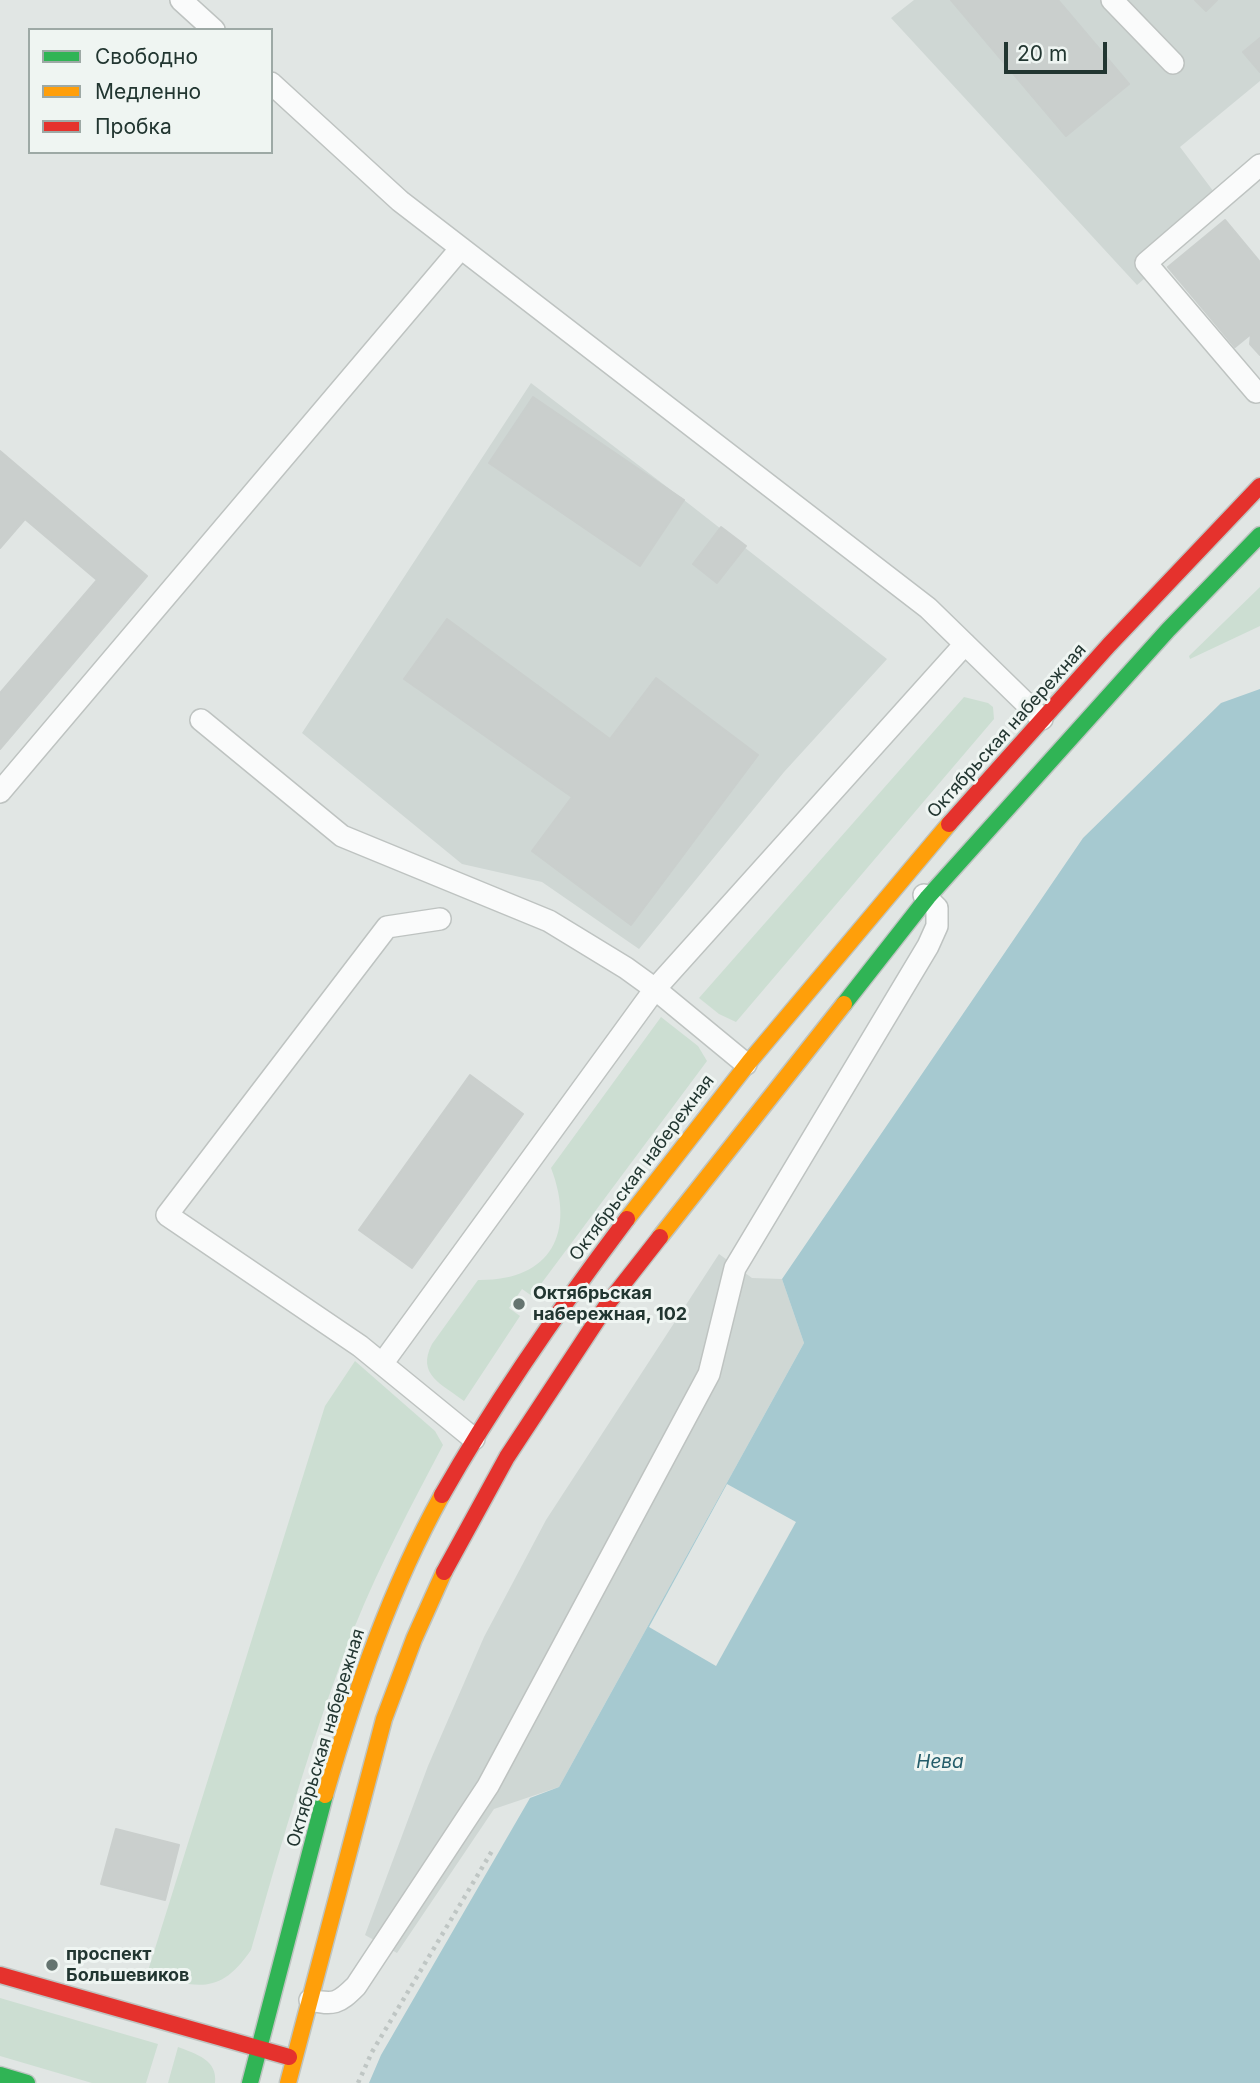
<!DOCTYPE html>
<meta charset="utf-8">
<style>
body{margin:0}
#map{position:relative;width:1260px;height:2083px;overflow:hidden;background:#e1e6e4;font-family:Inter,sans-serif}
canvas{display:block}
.legend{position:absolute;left:28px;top:28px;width:245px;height:126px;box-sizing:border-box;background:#eff5f2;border:2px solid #9da9a5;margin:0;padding:9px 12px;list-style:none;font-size:21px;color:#223631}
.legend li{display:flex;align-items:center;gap:14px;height:35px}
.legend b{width:35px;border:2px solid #9da9a5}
.scale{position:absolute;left:1004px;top:42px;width:103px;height:32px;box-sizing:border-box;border:4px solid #223631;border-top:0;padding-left:9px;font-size:21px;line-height:24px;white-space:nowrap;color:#223631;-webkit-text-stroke:5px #eff5f2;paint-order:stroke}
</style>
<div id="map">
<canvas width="1260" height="2083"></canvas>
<ul class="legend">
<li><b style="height:9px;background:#30b455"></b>Свободно</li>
<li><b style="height:9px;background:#ff9f0a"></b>Медленно</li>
<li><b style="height:9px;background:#e5322d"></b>Пробка</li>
</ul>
<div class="scale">20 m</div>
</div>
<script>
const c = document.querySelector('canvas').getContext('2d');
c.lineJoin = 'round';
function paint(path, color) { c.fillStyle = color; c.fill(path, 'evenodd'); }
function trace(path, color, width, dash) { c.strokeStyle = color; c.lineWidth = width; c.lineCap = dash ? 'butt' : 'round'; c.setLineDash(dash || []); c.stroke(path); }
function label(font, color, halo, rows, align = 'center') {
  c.font = font + ' Inter,sans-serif'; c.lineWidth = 6; c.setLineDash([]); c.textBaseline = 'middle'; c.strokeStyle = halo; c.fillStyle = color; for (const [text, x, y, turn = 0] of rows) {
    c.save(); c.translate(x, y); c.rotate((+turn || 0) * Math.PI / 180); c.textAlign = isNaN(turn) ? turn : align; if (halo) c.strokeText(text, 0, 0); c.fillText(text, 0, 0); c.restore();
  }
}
paint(new Path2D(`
 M914,0H1260V81L1180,147L1226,208L1137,285L891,18Z
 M531,383L684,500L887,659L784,772L639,949L542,882L462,864L302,733Z
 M719,1254L752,1278L782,1279L804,1343L559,1787L494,1809L397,1953L365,1935L428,1766L484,1637L546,1520Z`), '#cfd7d4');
paint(new Path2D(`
 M1260,587V626L1190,659L1189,656Z
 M964,697L988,703L993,707L994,719L736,1022L719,1014L699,998Z
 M661,1017L698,1046L707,1061L532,1296L522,1289L509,1308L520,1316L464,1401C442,1384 416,1375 432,1344L478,1280C551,1281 576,1233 551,1168Z
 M355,1361L435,1431L443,1445C412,1504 380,1564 355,1626C313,1732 282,1841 251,1950C219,1997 196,1987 147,1974L325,1406Z
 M0,1998L158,2044L146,2083H92L0,2056Z
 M178,2047C196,2054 218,2060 215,2083H168Z`), '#ccded2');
paint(new Path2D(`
 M1260,689V2083H369L381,2055L530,1798L559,1787L804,1343L782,1279L1083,838L1221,703Z`), '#a6c9d0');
paint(new Path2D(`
 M727,1484L796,1522L716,1666L649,1627Z`), '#e1e6e4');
const building = new Path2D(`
 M951,0H1058L1129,84L1066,136Z
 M1195,0H1217L1206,11Z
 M1260,38V72L1243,52Z
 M1225,220L1260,262V355L1250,344L1251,334L1235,347L1168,267Z
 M533,397L684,500L640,566L489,463Z
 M0,451L147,576L0,749V693L97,580L25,519L0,548Z
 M721,527L746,546L717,583L693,564Z
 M447,619L610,739L656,678L758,755L631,925L532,851L572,797L404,679Z
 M470,1075L523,1114L412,1268L359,1230Z
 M116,1829L179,1845L165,1900L101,1884Z`);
paint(building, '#cacfcd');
trace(building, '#cacfcd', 2);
const lane = new Path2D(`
 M181,0L214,30
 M1112,0L1173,63
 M271,83L400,201L928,608L1042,719
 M1256,392L1146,263L1260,165
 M201,720L342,836L549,921L626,968L655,989L746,1064
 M0,792L461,248
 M440,919L387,927L167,1215L360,1346L474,1439
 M382,1364L655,989L965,644
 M310,2000C334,2005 338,2004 356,1986L488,1786L709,1374L735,1268L928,946L937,926V908L924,895`);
const fast = new Path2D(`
 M844,1004L928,897L1168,630L1260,535
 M0,2075L27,2083
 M250,2083L325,1795`);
const slow = new Path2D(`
 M627,1219L750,1061L949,824
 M660,1237L844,1004
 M325,1795C355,1692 390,1589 442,1495
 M288,2083L384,1719L414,1639L444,1572`);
const jam = new Path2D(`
 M949,824L1109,645L1260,486
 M442,1495C497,1398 560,1308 627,1219
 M444,1572L507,1457L609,1302L660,1237
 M0,1975L289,2057`);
trace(lane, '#bec3c1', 24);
trace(fast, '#bec4c1', 19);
trace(slow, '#bec4c1', 19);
trace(jam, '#bec4c1', 19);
trace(new Path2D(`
 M358,2083L372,2052L492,1851`), '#bfc6c4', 4.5, [3.5, 5]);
trace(lane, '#fafbfb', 21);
trace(fast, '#30b455', 16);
trace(slow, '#ff9f0a', 16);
trace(jam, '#e5322d', 16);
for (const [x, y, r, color] of [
 [519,1304,7,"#657470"],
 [52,1965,7,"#657470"]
]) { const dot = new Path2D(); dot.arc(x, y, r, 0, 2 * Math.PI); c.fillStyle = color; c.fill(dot); trace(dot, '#eff5f2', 2.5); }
label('18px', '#223631', '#eff5f2', [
 ["Октябрьская набережная",1007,731,-48],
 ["Октябрьская набережная",642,1168,-53],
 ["Октябрьская набережная",326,1738,-73]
]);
label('bold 18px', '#223631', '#eff5f2', [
 ["Октябрьская",533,1294],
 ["набережная, 102",533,1315],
 ["проспект",66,1955],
 ["Большевиков",66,1976]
], 'left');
label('italic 19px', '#245d6a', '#eff5f2', [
 ["Нева",940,1762]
]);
</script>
